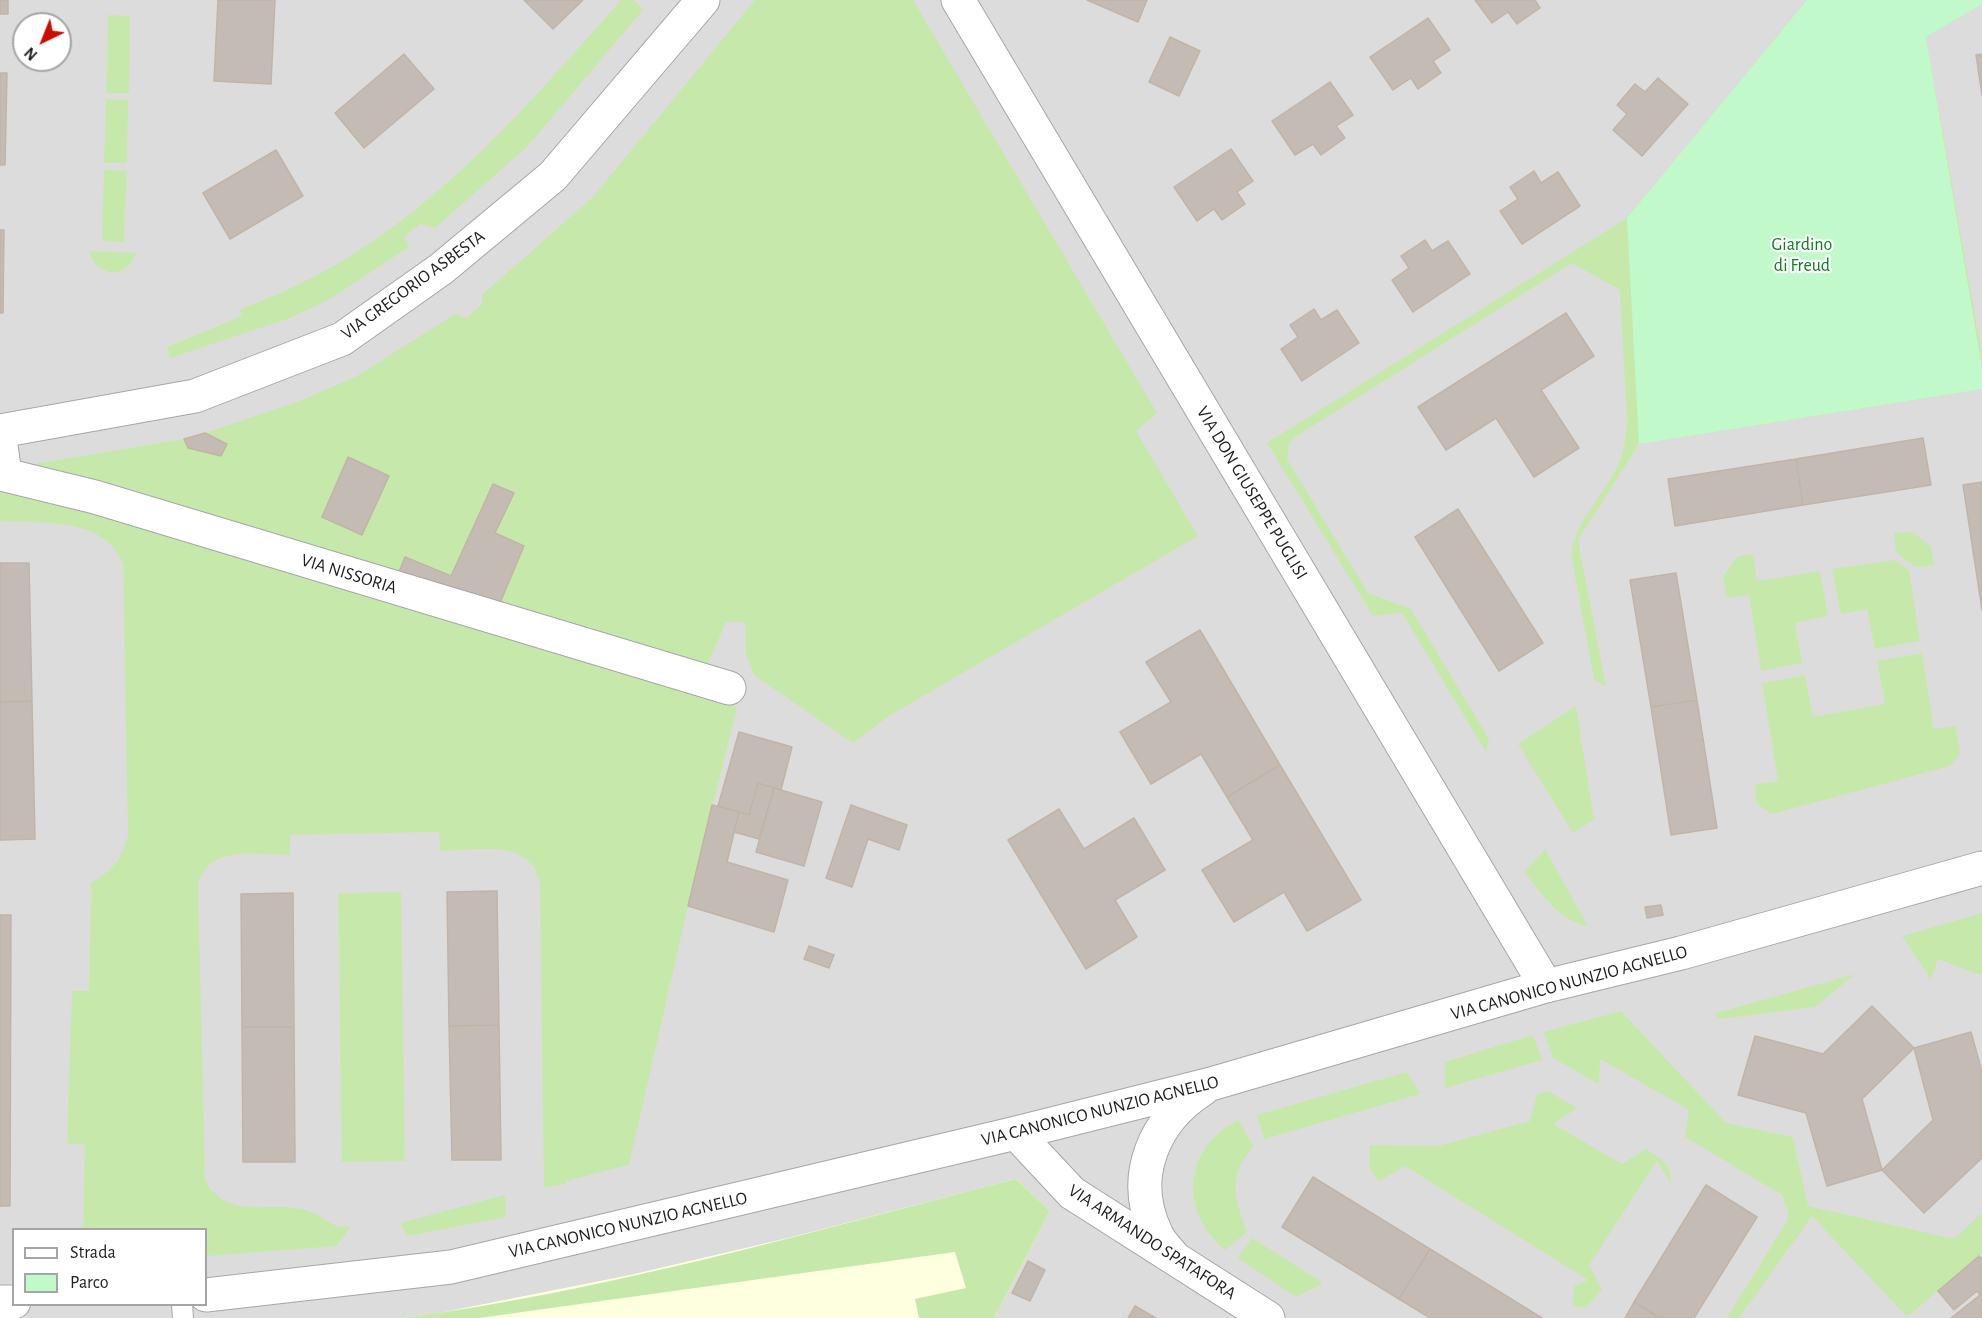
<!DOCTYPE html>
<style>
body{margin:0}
#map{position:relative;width:1982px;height:1318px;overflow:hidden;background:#efede5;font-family:"Alegreya Sans",sans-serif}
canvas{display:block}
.legend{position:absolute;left:12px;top:1228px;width:195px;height:78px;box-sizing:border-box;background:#fff;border:2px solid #a5a5a5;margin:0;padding:8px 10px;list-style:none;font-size:18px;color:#1f1f1f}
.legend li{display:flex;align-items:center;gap:12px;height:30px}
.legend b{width:30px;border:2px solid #a5a5a5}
.north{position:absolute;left:12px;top:12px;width:60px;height:60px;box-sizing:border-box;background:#fff;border:2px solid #a5a5a5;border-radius:50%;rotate:223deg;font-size:16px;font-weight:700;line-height:24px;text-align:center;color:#1f1f1f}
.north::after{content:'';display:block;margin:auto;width:21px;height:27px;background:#cc0d01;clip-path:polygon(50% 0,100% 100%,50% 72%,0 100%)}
</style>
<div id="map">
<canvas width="1982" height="1318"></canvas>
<ul class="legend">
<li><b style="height:8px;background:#fff"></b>Strada</li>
<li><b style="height:16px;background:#c2f9ca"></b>Parco</li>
</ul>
<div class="north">N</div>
</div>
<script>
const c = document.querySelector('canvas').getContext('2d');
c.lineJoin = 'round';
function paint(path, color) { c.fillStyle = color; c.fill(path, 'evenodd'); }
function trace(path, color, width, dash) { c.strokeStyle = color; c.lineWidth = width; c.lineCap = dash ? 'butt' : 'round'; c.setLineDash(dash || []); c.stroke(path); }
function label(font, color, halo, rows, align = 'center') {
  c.font = font + ' "Alegreya Sans",sans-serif'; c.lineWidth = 4.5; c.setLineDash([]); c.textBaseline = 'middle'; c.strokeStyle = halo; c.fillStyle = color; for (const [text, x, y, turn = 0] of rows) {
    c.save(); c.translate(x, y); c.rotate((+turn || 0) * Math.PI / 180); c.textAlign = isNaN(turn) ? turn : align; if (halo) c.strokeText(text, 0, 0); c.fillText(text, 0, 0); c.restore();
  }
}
paint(new Path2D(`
 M0,0H1982V1318H0ZM24,24H60V60H24ZM14,1230H206V1304H14Z`), '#dddcdc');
paint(new Path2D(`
 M1016,1179L1050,1211L994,1318H402L439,1313L630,1275L788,1238Z`), '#fdffde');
paint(new Path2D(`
 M621,0H634L643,10L527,147L435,228L420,224L405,236L409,247L330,299L290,318L170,358L167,347L242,316L240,309C403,252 511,125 621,0Z
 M755,0H913L1157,413L1136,431L1198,536L889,716L853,743L755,676L746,655L745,622H726L706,668L497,610L495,533L514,493L494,484L451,576L405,557L397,577L28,465L184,439L188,448L221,456L226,444L205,433L302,400L357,376L455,314L467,318L482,304V295L592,198Z
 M1807,0L1847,76L1982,0V4L1926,37L1982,356V389L1639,444L1578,540L1606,687L1594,679L1571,555C1575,517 1610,491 1622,455C1625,445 1626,434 1627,423L1620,290L1572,263L1295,437L1290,443L1287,459L1368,593L1411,609L1489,739L1486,752L1402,613L1373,616L1267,443L1627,218Z
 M108,15L130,16L129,93H106Z
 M106,99L128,100L127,163H104Z
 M104,170L127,171L124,242L102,241Z
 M89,251L136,253C126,280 97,278 89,251Z
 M0,491L60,499L728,701L737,708L688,906L629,1165L566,1181V1184L544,1188L540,885C532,837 477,851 440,851L439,832L290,835V855C258,855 208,843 198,885L205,1179C225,1220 266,1202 302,1209C317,1212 326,1222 339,1227L351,1226L337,1246L206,1256V1230L83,1229L85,1145L67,1143L72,991H89L91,883C111,872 123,858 128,835L123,564C104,516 43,524 0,521Z
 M1913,532L1931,547L1934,565L1915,567L1896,552L1894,533Z
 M1753,554L1757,581L1820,571L1828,616L1795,623L1802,663L1761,671L1749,595L1727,598L1723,576L1737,557Z
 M1895,560L1909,570L1920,641L1875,649L1867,609L1841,614L1832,569Z
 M1922,653L1934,729L1956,726L1960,753L1950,766L1772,814L1757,804L1754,785L1778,781L1762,683L1805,675L1813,717L1885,704L1877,661Z
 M1576,706L1594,820L1573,833L1518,744Z
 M1545,849L1588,926C1558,920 1543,895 1524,872Z
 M401,892L405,1161L342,1162L338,893Z
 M1982,913V976L1938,959L1931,980L1902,936Z
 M1855,974L1815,1007L1720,1019L1713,1014Z
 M1621,1011L1726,1123L1793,1137L1808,1206L1954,1239L1982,1213V1253L1907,1317L1812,1216L1739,1318H1727L1787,1221L1788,1211L1782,1195L1685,1137L1689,1110L1600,1059L1599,1084L1553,1058L1544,1032Z
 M1533,1035L1542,1060L1445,1088V1062Z
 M1407,1072L1420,1094L1264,1139L1257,1115Z
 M1548,1091L1577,1108L1553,1124L1622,1164L1646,1149C1662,1159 1672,1164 1671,1184L1657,1161L1589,1265L1602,1290L1585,1308L1573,1306L1574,1286L1588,1280L1405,1166L1379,1181L1369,1167L1370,1145L1438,1146L1530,1121L1537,1094Z
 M1238,1120L1254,1146C1227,1175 1234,1198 1247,1232L1225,1250C1178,1210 1183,1149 1238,1120Z
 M1016,1179L1050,1211L994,1318H919L915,1299L966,1288L955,1252L479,1318H402C609,1291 813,1231 1016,1179Z
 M505,1195L506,1217L408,1236L400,1223Z
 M1252,1238L1323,1283L1296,1297L1238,1258Z`), '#c6e9ab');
paint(new Path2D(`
 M1807,0H1982V4L1926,37L1982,368V389L1639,444L1627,218Z`), '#c2f9ca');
const building = new Path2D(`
 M0,0H8V14H0Z
 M218,0H275L271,84L214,81Z
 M524,0H583L553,29Z
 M1087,0H1147L1138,22Z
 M1475,0H1535L1540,8L1517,24L1508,12L1492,23Z
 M1428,18L1450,50L1433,61L1441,73L1418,89L1411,78L1393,90L1370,57Z
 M1170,37L1200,51L1179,96L1149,82Z
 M404,54L434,89L364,148L335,113Z
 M1982,54V95L1976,55Z
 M0,73H7L5,165H0Z
 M1658,78L1688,104L1642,156L1613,130L1627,114L1617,105L1635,84L1645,92Z
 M1330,82L1353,115L1336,126L1345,138L1321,155L1313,144L1295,155L1272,121Z
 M1231,149L1253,181L1237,192L1245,204L1222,220L1214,209L1197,221L1174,187Z
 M276,150L303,196L230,239L203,193Z
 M1534,171L1541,183L1558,172L1580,206L1522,244L1500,211L1518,199L1510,187Z
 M0,230H4L3,313H0Z
 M1425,240L1432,251L1448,241L1470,274L1413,312L1392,280L1409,268L1401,256Z
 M1314,309L1321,320L1337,310L1359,343L1302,381L1281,349L1298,337L1290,325Z
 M1566,313L1594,356L1541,390L1579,448L1534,477L1496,418L1446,450L1418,407Z
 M205,433L227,444L221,456L188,448L184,439Z
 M1923,438L1931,485L1803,505L1796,459Z
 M348,457L389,476L362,535L322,517Z
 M1796,459L1803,505L1675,526L1668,479Z
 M1982,482V610L1963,485Z
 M493,484L514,493L495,533L524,546L497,610L397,577L405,557L451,576Z
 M1458,509L1543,643L1499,671L1415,537Z
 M0,563H29L32,701L0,702Z
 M1676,573L1697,700L1651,707L1630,580Z
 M1200,630L1280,765L1227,797L1201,754L1151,784L1120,732L1171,702L1146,662Z
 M1697,700L1717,828L1671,835L1651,707Z
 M32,701L35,839L0,840V702Z
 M739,732L792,747L781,790L758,783L749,815L718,806Z
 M1280,765L1361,900L1307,931L1284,892L1234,922L1202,870L1253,840L1227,797Z
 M758,783L774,788L759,839L734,832L739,812L749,815Z
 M774,788L822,802L804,866L756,852Z
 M712,805L739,812L727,862L788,880L774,932L688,906Z
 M851,805L907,825L899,850L868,839L852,887L826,878Z
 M1059,809L1084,849L1134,818L1165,870L1115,900L1137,937L1086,969L1008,840Z
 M497,891L499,1025L449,1026L447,892Z
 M293,893L294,1027H242L241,894Z
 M1661,905L1663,915L1647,918L1645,907Z
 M0,915H11L10,1206H0Z
 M809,946L834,955L829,968L804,959Z
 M1872,1006L1914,1048L1862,1099L1882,1170L1827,1186L1806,1113L1738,1095L1755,1036L1823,1054Z
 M499,1025L501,1160H452L449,1026Z
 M242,1027H294L295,1162H243Z
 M1971,1032L1982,1072V1158L1924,1213L1882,1170L1933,1120L1914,1048Z
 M1313,1177L1430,1249L1399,1299L1282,1227Z
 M1706,1185L1757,1217L1694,1318H1660L1634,1302Z
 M1430,1249L1474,1276L1542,1318H1430L1399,1299Z
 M1979,1256L1982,1259V1293L1980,1295L1977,1291L1954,1310L1938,1291Z
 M1028,1261L1045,1270L1030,1301L1012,1293Z
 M1982,1293V1318H1951L1980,1295Z
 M1634,1302L1660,1318H1625Z
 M1135,1306L1156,1318H1128Z`);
paint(building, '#c4bcb4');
trace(building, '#c1b4a7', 1.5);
const service = new Path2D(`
 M182,1304L183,1318`);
const minor = new Path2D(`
 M958,0L1546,986
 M0,431L195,396L342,339L441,269L553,176L703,0
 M0,438L5,475L95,497L729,688
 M1016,1133L1072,1193L1268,1318
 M1172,1255C1166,1248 1159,1241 1156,1233C1129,1177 1154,1120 1203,1089
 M206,1295L451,1267L1016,1133L1211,1084L1546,986L1681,953L1982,868
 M0,1302H14`);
trace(service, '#a6a6a6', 22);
trace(minor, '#a6a6a6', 35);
trace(service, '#fff', 20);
trace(minor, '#fff', 33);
label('18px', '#0c7d1c', '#fff', [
 ["Giardino",1802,245],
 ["di Freud",1802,266]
]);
label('18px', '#1f1f1f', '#fff', [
 ["VIA GREGORIO ASBESTA",413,285,-36],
 ["VIA DON GIUSEPPE PUGLISI",1252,493,59],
 ["VIA NISSORIA",349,574,17],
 ["VIA CANONICO NUNZIO AGNELLO",1569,983,-15],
 ["VIA CANONICO NUNZIO AGNELLO",1100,1111,-14],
 ["VIA CANONICO NUNZIO AGNELLO",628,1225,-13],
 ["VIA ARMANDO SPATAFORA",1152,1242,33]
]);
</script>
